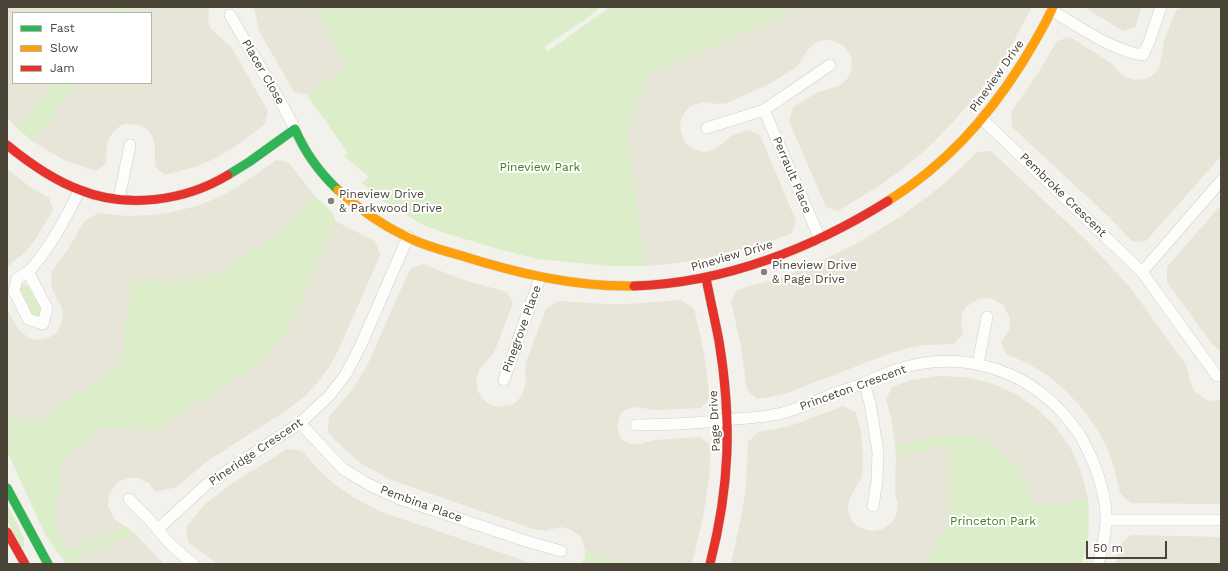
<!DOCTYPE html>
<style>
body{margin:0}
#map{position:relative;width:1228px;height:571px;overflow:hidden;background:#f2f1eb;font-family:"Work Sans",sans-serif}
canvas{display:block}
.frame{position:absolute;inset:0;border:8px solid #494436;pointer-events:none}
.legend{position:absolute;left:12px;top:12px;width:140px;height:72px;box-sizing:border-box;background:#fff;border:1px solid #b6b4af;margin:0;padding:5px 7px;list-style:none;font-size:12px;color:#494436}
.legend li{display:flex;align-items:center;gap:8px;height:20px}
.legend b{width:20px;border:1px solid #b6b4af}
.scale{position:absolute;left:1086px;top:541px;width:81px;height:18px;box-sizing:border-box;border:2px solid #494436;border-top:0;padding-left:5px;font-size:12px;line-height:14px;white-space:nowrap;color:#494436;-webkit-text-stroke:3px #fff;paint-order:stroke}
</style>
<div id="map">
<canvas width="1228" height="571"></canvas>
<div class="frame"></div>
<ul class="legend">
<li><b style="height:5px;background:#30b455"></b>Fast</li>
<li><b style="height:5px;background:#ff9f0a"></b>Slow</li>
<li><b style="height:5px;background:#e5322d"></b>Jam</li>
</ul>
<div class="scale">50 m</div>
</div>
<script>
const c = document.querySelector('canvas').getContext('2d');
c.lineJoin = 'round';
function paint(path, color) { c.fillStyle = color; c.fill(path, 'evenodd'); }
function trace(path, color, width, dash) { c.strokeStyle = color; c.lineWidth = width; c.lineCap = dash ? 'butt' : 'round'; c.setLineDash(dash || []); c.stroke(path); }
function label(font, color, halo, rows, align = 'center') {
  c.font = font + ' "Work Sans",sans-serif'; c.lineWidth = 4; c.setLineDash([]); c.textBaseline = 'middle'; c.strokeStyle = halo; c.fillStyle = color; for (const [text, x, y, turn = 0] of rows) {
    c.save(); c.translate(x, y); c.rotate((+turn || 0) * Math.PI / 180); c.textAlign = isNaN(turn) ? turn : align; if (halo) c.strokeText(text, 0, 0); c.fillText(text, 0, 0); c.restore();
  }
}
paint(new Path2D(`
 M7,7H115L110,13H13V83H54L17,128L7,117Z
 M140,7H208L209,8L208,21L211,29L231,47L268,111L264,125L234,147L214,159L195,167L164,175L155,166V146L153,137L148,130L139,125L126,124L120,126L113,132L107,143L106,164L96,171L64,160L32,141L79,83H151V13H135Z
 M254,7H314L346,68L307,95L294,92L259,31Z
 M793,7H1032L1009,50L993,73L976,96L953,122L929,147L906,166L882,184L838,211L826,207L789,121L793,107L818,92L839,86L848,78L851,70L852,60L849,52L843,45L830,40L818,41L808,49L800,62L796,67L771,83L727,103L719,104L703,102L691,106L684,113L681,119L680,128L683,139L686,144L694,149L704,152L713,150L721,145L731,136L747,130L760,135L796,221L791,234L743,250L713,257L679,263L645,266L627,130L649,74L777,18Z
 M1084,7H1142L1135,27L1123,31Z
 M1182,7H1210L1221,9V156L1146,241L1133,242L1108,216L1012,127L1011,112L1037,75L1057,41L1070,37L1111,63L1121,74L1126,77L1136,80L1144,79L1150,77L1156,72L1160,66L1164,41L1176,10Z
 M991,151L1089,243L1129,286L1186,365L1191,385L1196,393L1207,400L1213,401L1221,400V504L1131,503L1120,493L1115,471L1109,452L1100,434L1085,412L1067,392L1046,374L1027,363L1006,354L1001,342L1009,331L1010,323L1009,316L1003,305L993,299L987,298L978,299L966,307L962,313L961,321L963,334L954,344L922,345L893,352L790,392L770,397L757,399L747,390L741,346L731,302L737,290L785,276L808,267L854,245L900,217L923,200L945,183L977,152Z
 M276,160L289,163L315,196L289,225L219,273L180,283L132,281L120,364L38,422L7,414V309L19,330L29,338L37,340L44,339L50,337L57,332L61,324L63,314L61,306L51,287L52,271L68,249L85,220L99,213L127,216L154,215L168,213L197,206L217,198L238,187Z
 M9,170L30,187L49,198L53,210L35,240L23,254L7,267V172Z
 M1221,205V352L1212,344L1167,282V267Z
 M335,221L375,241L380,255L339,349L330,366L317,383L303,398L287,410L206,462L177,487L155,492L149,483L139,478H128L118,482L113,488L109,494L108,506L113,517L118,522L125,526L70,550L54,527L62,460L102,427L153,431L258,364L289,328Z
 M423,264L464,280L507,292L513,303L494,353L480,368L476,379L477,390L482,398L489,404L498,407L512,405L518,400L522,395L526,383L525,372L526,362L546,309L559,301L604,304H629L681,300L694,309L704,353L710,398L701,408L654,410L637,407L631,408L625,410L620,415L617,426L620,437L625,442L631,444H640L655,440L701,437L711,446L709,478L703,517L692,564H627L585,550L581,537L570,529L561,527L545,531L533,529L391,480L360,463L335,440L328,432L329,417L352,390L367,366L410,269Z
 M937,376L964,377L991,383L1016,394L1037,409L1056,427L1071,449L1082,474L1088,500L1034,507L1018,467L984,439L950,435L895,445L891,417L886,400L892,387L911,380Z
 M843,406L856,412L861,433L863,461L862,477L850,497L848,505V511L852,521L858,526L863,529L872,531L883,529L892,522L896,515L898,506L895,492L896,455L950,445V523L924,564H731L742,513L746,486L748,442L758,432L776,429L793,425Z
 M287,449L302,451L317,468L333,483L353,497L379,511L534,564H217L188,542L186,527L206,503L233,483Z
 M134,533L164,564H80L76,558Z
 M1131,535L1220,537L1221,564H1116L1120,545Z`), '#e7e4d8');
paint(new Path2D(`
 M115,7H140L135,13H110Z
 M314,7H601L583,21L545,46L547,52L610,7H793L777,18L649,75L627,130L645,266H611L537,259L495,248L448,234L425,226L384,202L362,183L369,177L344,156L348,153L307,95L346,68Z
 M54,83H79L32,141L17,128Z
 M315,196L334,214L335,221L289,328L258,364L153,431L102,427L62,460L54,527L70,550L125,526L134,533L76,558L80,564H66L45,534L7,451V414L38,422L120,364L132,281L180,283L219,273L289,225Z
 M24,284L28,286L42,310L39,317L33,316L20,290V286Z
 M950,435L984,439L1018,467L1034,507L1088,500C1090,522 1089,543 1082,564H924L950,523V446L896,455L895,445Z
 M7,504L24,538V547L20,546L7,520Z
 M585,550L627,564H582L585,557Z`), '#dbeec9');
const street = new Path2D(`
 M1051,10C1078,26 1113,51 1143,55L1149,42L1161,7
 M230,15L283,106L295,129
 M764,110L820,239
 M982,119L1142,272L1217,376
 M707,128L764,110L830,65
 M119,199L130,145
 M28,272L47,308L43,324L28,319L14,291L17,279C21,276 26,274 30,270C48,251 68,215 79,191
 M1142,272L1221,181
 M978,364L987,317
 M504,380L540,278
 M864,383L870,403L878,452L877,481L873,506
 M300,423L343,469L368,484L397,498L529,542L561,551
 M636,425C669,425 702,423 734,419C752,418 769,417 786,412C803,407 819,400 835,393C845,390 855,387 864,383C875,379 885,373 896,370C957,349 1024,367 1066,417C1072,424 1078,431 1082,439C1095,462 1107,495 1106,522C1105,536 1102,550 1098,564
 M129,499L148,518L169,543L193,564
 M1106,520H1221
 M158,529L207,484L300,423L329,396L346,374L360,347L408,237`);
const fast = new Path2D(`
 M228,175L249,162L295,129C305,153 319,172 338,190
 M7,488L48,564`);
const slow = new Path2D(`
 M338,190C358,208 380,224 405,236C422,245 441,250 459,255C516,273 574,287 634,286
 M888,201C945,165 986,120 1022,63C1033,45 1044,27 1053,7`);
const jam = new Path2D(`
 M7,145C29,163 53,180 80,190C127,209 185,201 228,175
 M706,278C710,299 715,320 719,341C732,420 730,486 710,564
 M634,286C725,283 813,248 888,201
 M7,532L25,564`);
trace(street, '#d0cfc8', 12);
trace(fast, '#d2d0c1', 10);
trace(slow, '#d2d0c1', 10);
trace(jam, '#d2d0c1', 10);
trace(street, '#fdfdfc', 11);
trace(fast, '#30b455', 9);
trace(slow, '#ff9f0a', 9);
trace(jam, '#e5322d', 9);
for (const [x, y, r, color] of [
 [331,201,4,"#848175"],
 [764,272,4,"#848175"]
]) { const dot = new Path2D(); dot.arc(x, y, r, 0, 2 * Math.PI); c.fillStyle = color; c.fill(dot); trace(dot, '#fff', 1.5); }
label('12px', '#494436', '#fff', [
 ["Placer Close",263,72,60],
 ["Pineview Drive",997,76,-55],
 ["Perrault Place",792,175,67],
 ["Pembroke Crescent",1063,195,44],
 ["Pineview Drive",732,256,-16],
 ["Pinegrove Place",522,329,-70],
 ["Princeton Crescent",853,388,-20],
 ["Page Drive",715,421,-93],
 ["Pineridge Crescent",256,452,-34],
 ["Pembina Place",421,504,20]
]);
label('12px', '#3b8023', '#fff', [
 ["Pineview Park",540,167],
 ["Princeton Park",993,521]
]);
label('12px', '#494436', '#fff', [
 ["Pineview Drive",339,194],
 ["& Parkwood Drive",339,208],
 ["Pineview Drive",772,265],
 ["& Page Drive",772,279]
], 'left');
</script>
